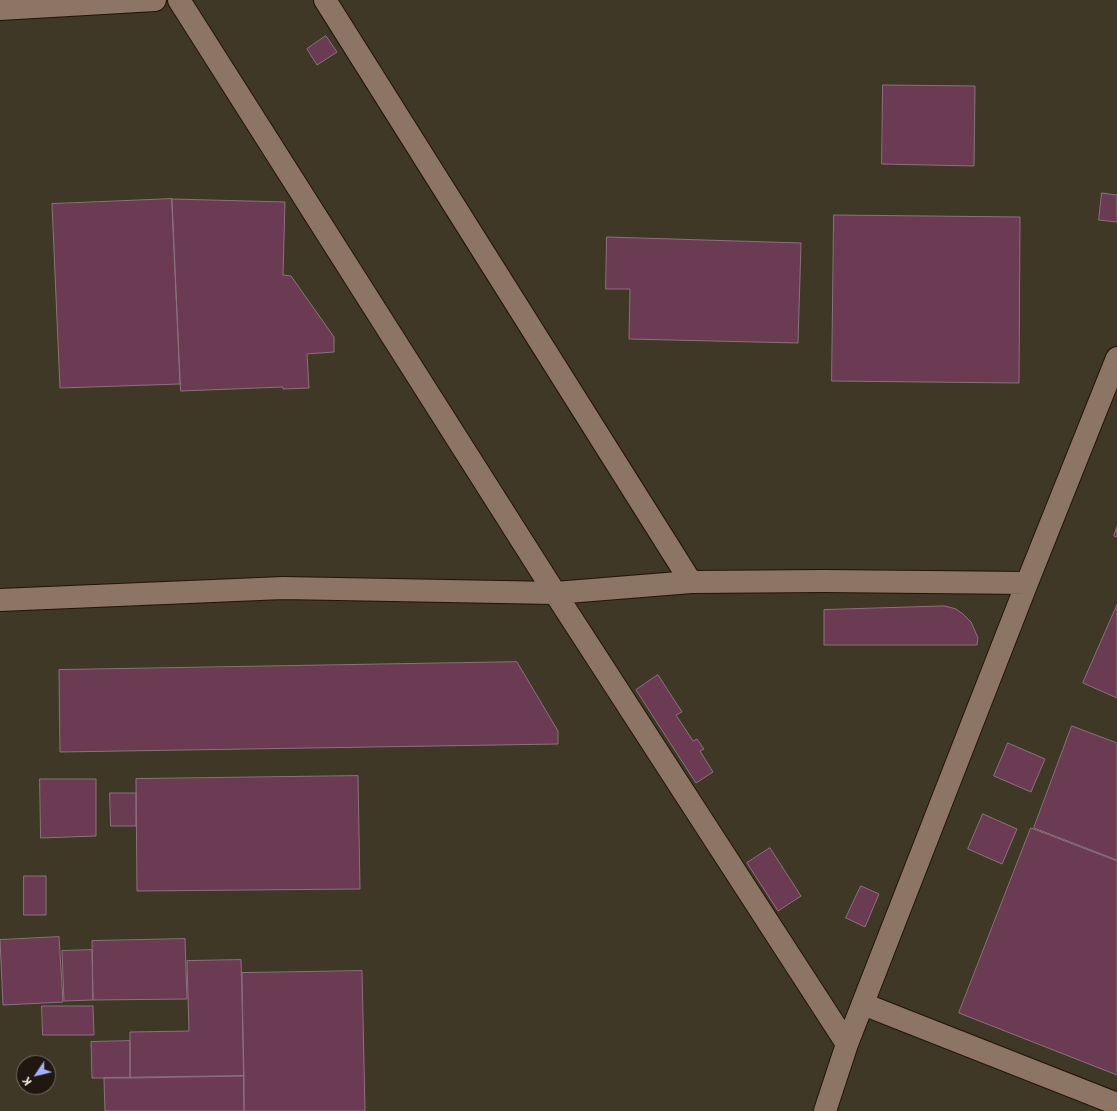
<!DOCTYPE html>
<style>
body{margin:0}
#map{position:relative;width:1117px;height:1111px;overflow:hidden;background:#3f2c1d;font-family:"Noto Sans",sans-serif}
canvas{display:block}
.north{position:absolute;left:16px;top:1055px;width:40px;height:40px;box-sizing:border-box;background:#1f1710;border:1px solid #766c64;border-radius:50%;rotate:235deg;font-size:11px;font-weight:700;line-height:16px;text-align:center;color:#f8ebe1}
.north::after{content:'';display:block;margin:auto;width:14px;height:18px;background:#a2b2fd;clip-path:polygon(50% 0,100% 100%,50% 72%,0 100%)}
</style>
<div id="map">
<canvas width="1117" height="1111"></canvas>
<div class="north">K</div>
</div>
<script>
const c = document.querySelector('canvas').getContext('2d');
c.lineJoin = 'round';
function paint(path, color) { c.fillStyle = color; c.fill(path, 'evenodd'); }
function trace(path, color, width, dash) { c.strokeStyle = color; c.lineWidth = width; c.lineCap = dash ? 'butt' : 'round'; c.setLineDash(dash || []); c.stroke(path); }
paint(new Path2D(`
 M0,0H1117V1111H0ZM24,1063H48V1087H24Z`), '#3f3826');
const building = new Path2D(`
 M326,36L337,52L317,65L307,49Z
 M883,85L975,86L974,166L882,164Z
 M1102,193L1117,195V222L1099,220Z
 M172,199L285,202L283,275L291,276L334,337V352L307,354L309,388L283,389V387L181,391Z
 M172,199L180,384L60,388L52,204Z
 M834,215L1020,217L1019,383L832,381Z
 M607,237L801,243L798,343L629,339L630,289H606Z
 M1117,527V537L1114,536Z
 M1117,605V698L1083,683Z
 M945,606L956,609L963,614L971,622L978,638L977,645H824V610Z
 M517,662L558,731V744L60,752L59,670Z
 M658,675L682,712L676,715L693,741L697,739L704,749L700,751L713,772L696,783L636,690Z
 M1072,726L1117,743V860L1034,828Z
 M1008,743L1045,759L1031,792L994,776Z
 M358,776L360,889L137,891L136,779Z
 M40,779H96V836L41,838Z
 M110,793H136V826H111Z
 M983,814L1017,829L1002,864L968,849Z
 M1031,828L1117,861V1075L959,1013Z
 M770,848L801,896L778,911L747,863Z
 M24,876H46V915H24Z
 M861,886L879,894L865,927L846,918Z
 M59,937L63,1002L3,1005L0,940Z
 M185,939L187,999L93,1000L92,941Z
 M92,950L93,1000L64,1001L62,951Z
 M241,960L244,1076L130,1078V1032L189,1031L187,961Z
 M362,971L365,1111H244L242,973Z
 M42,1006H93L94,1035H43Z
 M130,1041V1078H92L91,1042Z
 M244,1076V1111H105L104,1078Z`);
paint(building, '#6b3b53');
trace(building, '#8c717d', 1);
const minor = new Path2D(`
 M179,0L555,593L847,1044
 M325,0L691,582
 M0,9L155,0
 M0,600L283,588L555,593L691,582L824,581L1027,583
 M863,1004L1117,1104
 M825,1111L847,1044L1027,583L1117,358`);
trace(minor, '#251406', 24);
trace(minor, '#8c7564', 22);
</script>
